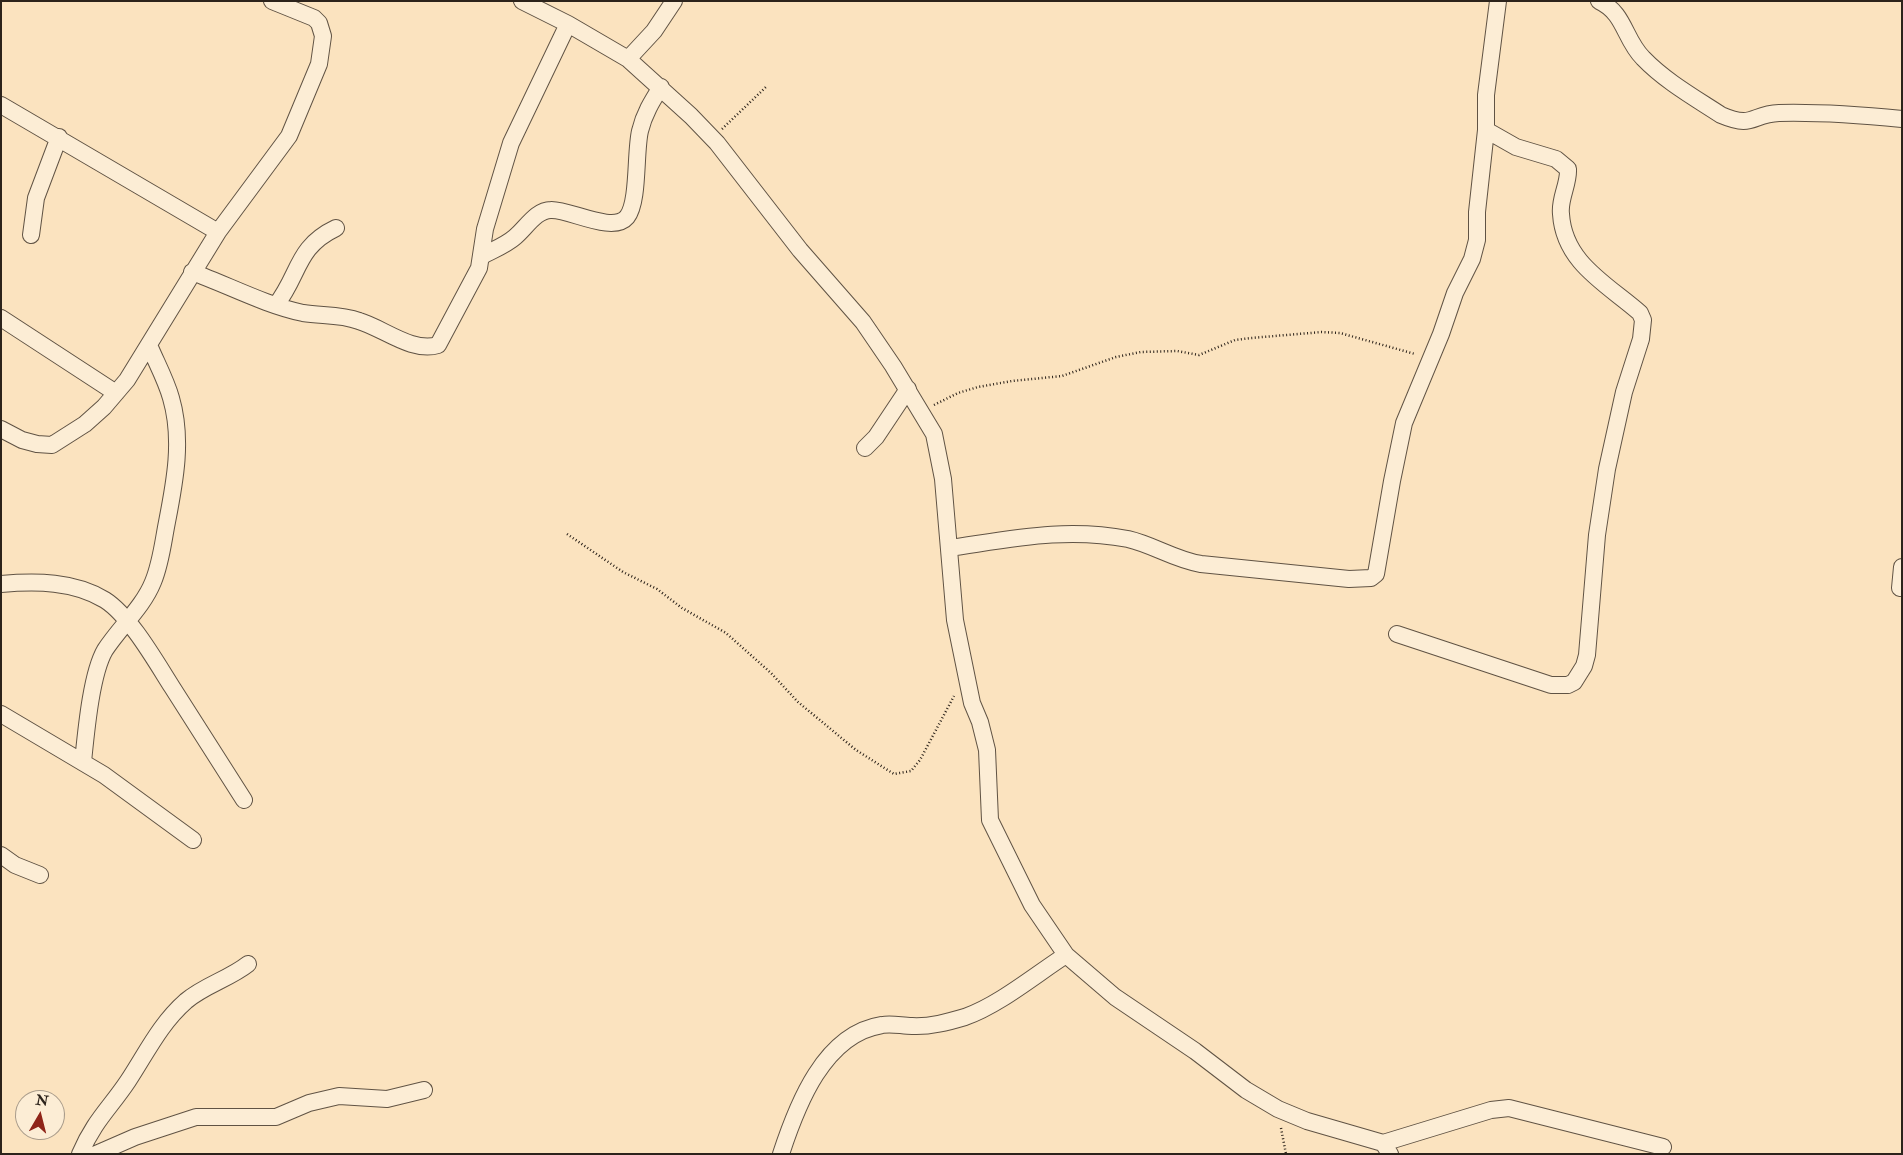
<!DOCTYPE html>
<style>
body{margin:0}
#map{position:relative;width:1903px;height:1155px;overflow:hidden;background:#fbe3bf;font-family:"IM FELL Double Pica",serif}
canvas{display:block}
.frame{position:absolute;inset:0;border:2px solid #2c231b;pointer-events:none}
.north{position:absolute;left:15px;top:1090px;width:50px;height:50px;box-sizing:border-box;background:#fcedd5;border:1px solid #a99c8b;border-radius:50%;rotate:8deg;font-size:14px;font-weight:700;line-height:20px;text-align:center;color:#2c231b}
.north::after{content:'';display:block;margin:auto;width:18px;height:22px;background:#8f2418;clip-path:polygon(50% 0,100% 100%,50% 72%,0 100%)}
</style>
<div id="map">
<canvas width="1903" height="1155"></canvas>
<div class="frame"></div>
<div class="north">N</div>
</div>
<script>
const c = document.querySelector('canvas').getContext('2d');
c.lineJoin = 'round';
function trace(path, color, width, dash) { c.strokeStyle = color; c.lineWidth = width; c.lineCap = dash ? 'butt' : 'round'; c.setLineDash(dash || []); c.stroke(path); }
const street = new Path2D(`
 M522,1L568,24L628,59L691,116L717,143L800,250L863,322L893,366L934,434L943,479L955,620L972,703L980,722L987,750L990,820L1032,905L1066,955L1115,997L1195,1051L1246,1090L1278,1109L1307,1121L1383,1143L1390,1154
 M1599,1C1625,13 1624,39 1643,58C1665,81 1695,98 1721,115C1754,129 1751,114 1779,113C1820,112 1861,115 1902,119
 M628,59L654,31L674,1
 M1,105L218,232
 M31,235L36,198L59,137
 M482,256C493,250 506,245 515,237C526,228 536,210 551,210C569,209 613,234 627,217C639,202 635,152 640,131C644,114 652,101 661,87
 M192,272C228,285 265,305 303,313C322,316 341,314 359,321C383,328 412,353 438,345L479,268L485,229L511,143L568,24
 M276,305C300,274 296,247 336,228
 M1,318L116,393
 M1,429L22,440L37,444L52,445L85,424L104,407L127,380L218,232L289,136L319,64L323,36L319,23L314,18L272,1
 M865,448L876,437L908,389
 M949,548C1012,539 1065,527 1128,539C1154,545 1175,560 1201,564L1349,579L1371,578L1376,574L1392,481L1404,423L1441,334L1455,293L1472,259L1477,240V212L1486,130
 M1,584C36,581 74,581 105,600C130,616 156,662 172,687C196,725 220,762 244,800
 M1900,588L1902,567
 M1397,634L1551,685H1568L1574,682L1584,666L1587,655L1597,535L1607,469L1624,392L1641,339L1643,320L1640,313C1607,284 1564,263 1561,214C1559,199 1569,184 1568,169L1556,159L1516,147L1486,130V95L1498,1
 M1,714L104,775L193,840
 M83,762C86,733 91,674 105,650C120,627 143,607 153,582C161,563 163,542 167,522C175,481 183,439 171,398C166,380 156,362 149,345
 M1,855L15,865L40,875
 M1383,1143L1491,1110L1509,1108L1663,1147
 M80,1154C94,1121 110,1108 128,1081C147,1052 160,1024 186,1001C205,985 229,979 248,964
 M96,1154L135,1137L196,1117H276L309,1103L339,1096L387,1099L424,1090
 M781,1154C797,1105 824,1034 882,1025C892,1023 902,1026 912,1026C930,1027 948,1022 965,1017C999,1005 1035,975 1066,955`);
trace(street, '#605344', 18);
trace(new Path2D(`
 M722,129L767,86
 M934,405L958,393L978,387L1012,381L1062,376L1116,357L1141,352L1177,351L1199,355L1235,340L1251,338L1322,332L1340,333L1415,354
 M567,534L623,572L657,589L682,608L726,633L771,673L798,702L856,750L894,774L911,771L920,760L954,696
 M1281,1128L1286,1154`), '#2c231b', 2.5, [1, 2.5]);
trace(street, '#fcedd5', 16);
</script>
